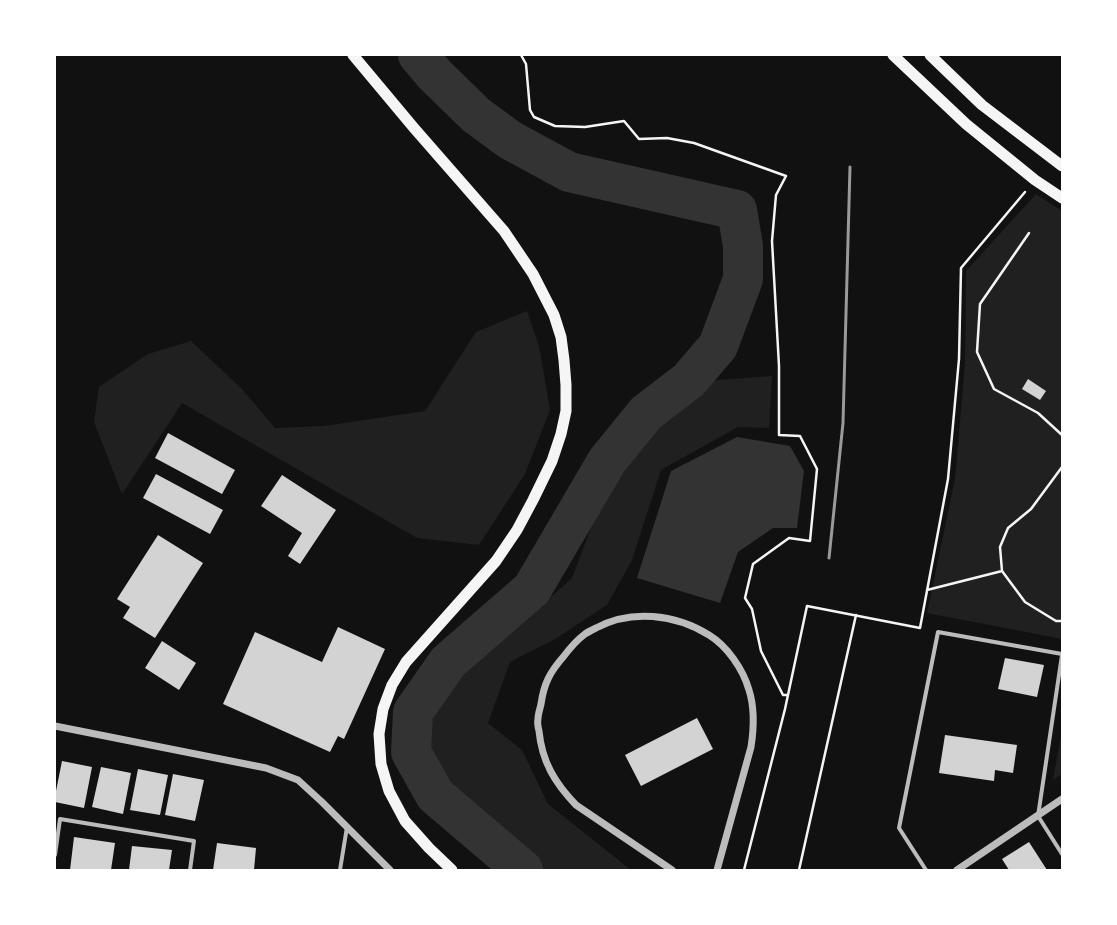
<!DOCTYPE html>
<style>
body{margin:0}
#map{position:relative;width:1117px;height:925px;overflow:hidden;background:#111;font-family:"PT Sans",sans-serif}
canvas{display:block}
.frame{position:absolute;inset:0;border:56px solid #fff;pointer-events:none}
</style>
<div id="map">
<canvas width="1117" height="925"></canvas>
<div class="frame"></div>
</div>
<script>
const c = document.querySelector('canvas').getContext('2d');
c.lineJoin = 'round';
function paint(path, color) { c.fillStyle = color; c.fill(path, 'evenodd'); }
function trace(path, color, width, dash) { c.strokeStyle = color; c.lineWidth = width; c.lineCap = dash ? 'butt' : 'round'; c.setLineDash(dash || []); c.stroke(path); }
paint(new Path2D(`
 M1036,194L1062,211V639L927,613L955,479L965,363L966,271Z
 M527,311L539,346L550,410L525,474L479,545L417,538L182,403L122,494L94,422L99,387L148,354L191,341L243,390L275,428L324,426L425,411L476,332Z
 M772,376L769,428L738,427L661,470L632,560L607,605L555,639L510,662L488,723L522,750L548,804L631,870H544L441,789L420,749L421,716L454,669L505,622L542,605L572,578L611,475L644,429L690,387L718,380Z
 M1062,731V774L1053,780Z`), '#202020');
paint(new Path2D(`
 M737,437L790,446L804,471L797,528H773L738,552L720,603L637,578L671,471Z`), '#333');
trace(new Path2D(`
 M418,55L435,75L476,115L510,140L569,172L737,210L743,246V279L718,346L689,380L646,413L607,461L532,589L448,662L413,712L411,752L435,795L523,870`), '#333', 40);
paint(new Path2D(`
 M1028,379L1046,391L1040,400L1022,389Z
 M168,433L235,470L222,494L155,458Z
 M156,474L223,510L210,534L143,498Z
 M282,475L336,510L300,564L288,556L302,533L261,506Z
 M158,535L203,563L155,638L123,618L130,607L117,599Z
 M338,627L385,649L344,739L338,736L330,752L223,704L255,632L322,662Z
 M162,641L196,663L179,690L145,668Z
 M1005,658L1044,665L1037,697L998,689Z
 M697,718L713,749L641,786L625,755Z
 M945,735L1017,745L1013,773L995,770L994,781L939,773Z
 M62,761L92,767L84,808L55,802V796Z
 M101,767L131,773L123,814L92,807Z
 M138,769L168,775L160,815L130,810Z
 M173,774L204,780L195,821L165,815Z
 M74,837L115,843L111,870H70Z
 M1029,842L1047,870H1009L1002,859Z
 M217,843L256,848L254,870H213Z
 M132,846L172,850L169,870H129Z`), '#d3d3d3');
trace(new Path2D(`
 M521,55L526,64L530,110L534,117L555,126L585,127L624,121L639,139L667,138L694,143L786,176L776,195L772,241L779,366V435L800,436L817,469L810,541L789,538L753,564L745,598L752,609L761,651L783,695H788
 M1029,233L980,304L977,352L994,389L1038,413L1062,435
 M1062,467L1031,509L1008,528L1000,547L1002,571L1025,602L1056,621H1062
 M927,590L1002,571
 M744,870L785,709L807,606L920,628L948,479L959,359L961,268L1025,192
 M799,870L856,615`), '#f5f5f5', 2.5);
trace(new Path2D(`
 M1062,655L1038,816L1062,854
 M55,855L60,819L194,841L190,870
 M340,870L347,827
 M926,870L899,828L938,632L1062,654`), '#bcbcbc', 4);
trace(new Path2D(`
 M55,726L266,768L298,780L322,802L390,870
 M672,870L576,805C555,783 542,762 539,731C538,727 537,723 538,719C538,714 540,709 541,704C544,683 550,672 564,656C570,648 577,640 585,634C588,632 592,630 596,628C631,609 675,614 709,635C727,646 743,669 749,690C755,709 754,728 751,747L717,870
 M957,870L1062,799`), '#bcbcbc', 7);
trace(new Path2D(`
 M353,55L414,128L504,231L533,274L554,315L561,337L564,360L566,385V411L561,434L552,461L533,500L517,530L496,561L406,662L392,685L383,709L379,734L381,764L389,791L405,821L429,848L452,870
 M893,55L966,124L1035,180L1062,198
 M930,55L982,105L1062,166`), '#f5f5f5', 11);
trace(new Path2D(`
 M829,558L843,423L850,167`), '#9a9a9a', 3);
</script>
